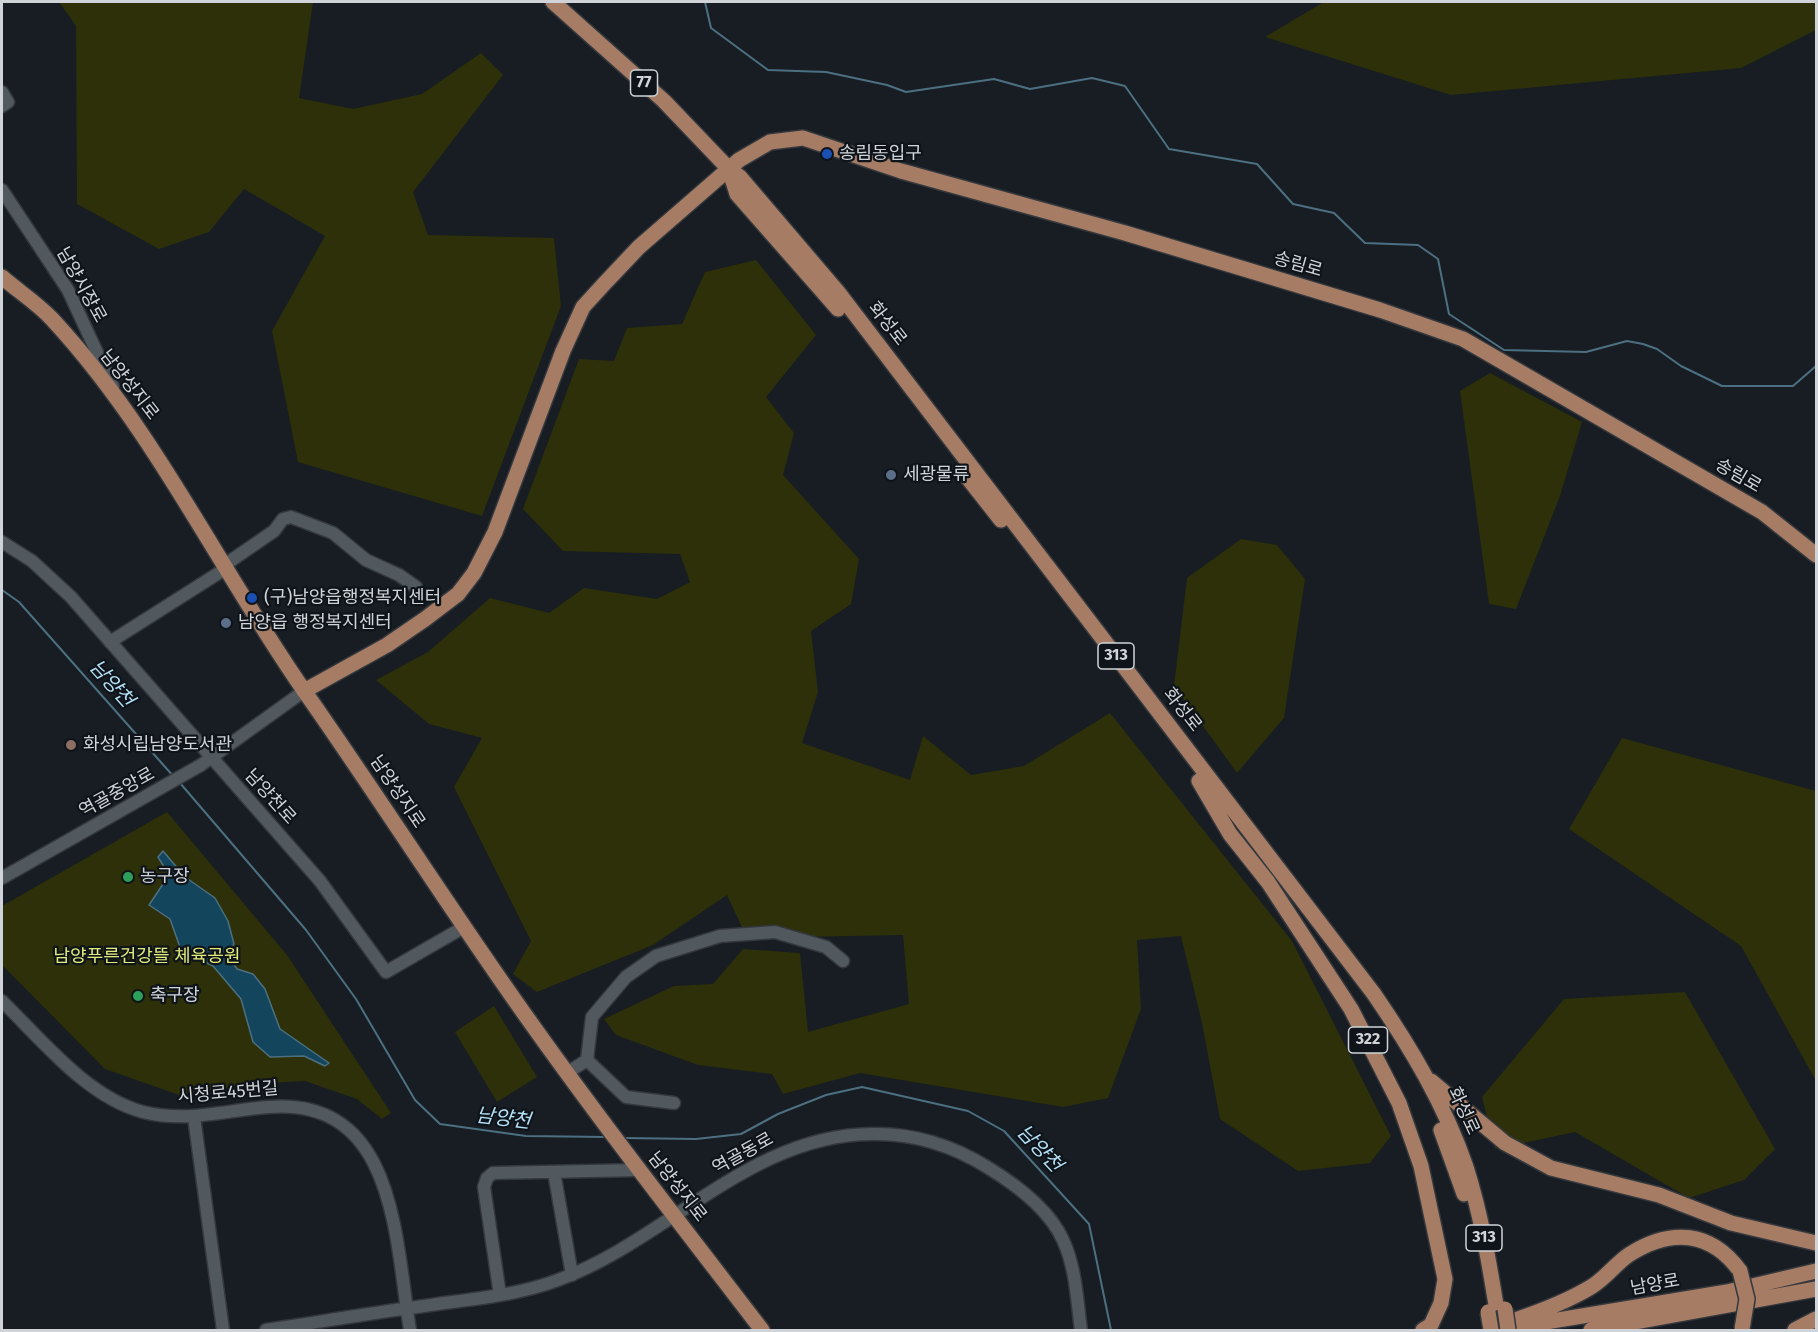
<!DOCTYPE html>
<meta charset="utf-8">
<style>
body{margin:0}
#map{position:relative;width:1818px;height:1332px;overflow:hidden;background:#171d23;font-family:"Fira Sans",sans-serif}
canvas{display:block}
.frame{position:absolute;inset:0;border:3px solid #d0d4d8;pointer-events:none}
</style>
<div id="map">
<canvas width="1818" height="1332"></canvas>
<div class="frame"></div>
</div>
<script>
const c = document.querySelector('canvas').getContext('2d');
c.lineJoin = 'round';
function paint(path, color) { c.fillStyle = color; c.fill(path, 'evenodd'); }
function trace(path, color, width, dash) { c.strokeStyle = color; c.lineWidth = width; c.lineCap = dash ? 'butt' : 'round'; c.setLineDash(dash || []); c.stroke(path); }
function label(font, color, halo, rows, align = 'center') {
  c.font = font + ' "Fira Sans","Noto Sans KR",sans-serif'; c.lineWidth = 4.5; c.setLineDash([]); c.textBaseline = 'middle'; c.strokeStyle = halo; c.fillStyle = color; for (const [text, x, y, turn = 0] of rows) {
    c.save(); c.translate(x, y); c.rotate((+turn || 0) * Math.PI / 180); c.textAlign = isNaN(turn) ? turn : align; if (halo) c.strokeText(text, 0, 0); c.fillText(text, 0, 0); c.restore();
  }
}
paint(new Path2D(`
 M59,2H313L299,98L353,109L422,94L481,53L503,75L413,192L428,235L554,238L561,306L482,516L298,462L272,331L325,236L244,189L209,232L159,249L77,204L76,26Z
 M1324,2H1816V30L1741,68L1451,95L1265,37Z
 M756,260L816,335L766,397L794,433L783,475L859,559L851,604L811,631L818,692L802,743L910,780L923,736L971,775L1024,766L1110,713L1292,941L1391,1136L1370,1163L1298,1171L1220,1119L1202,1023L1181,936L1137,940L1141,1009L1108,1098L1063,1107L860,1073L783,1094L772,1074L698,1065L616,1035L604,1019L674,986L713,984L743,949L800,953L808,1032L909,1004L903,935L747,938L727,895L653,945L537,992L513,974L531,941L454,787L482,738L429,724L376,680L428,652L490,598L549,613L584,588L657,599L690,582L680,554L563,551L523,509L579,359L614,361L627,328L682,324L705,272Z
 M1490,373L1582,422L1560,496L1516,609L1489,604L1460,391Z
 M1241,539L1277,545L1305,579L1284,718L1237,773L1174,686L1187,578Z
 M1622,738L1816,791V1081L1741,946L1569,829Z
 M167,812L287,955L391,1113L382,1119L357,1099L305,1081L251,1084L179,1095L105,1069L2,965V906Z
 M1685,992L1775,1149L1744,1180L1689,1198L1575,1132L1495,1149L1482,1097L1564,999Z
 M494,1006L537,1077L497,1102L455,1032Z`), '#2d3008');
const water = new Path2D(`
 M163,851L185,877L215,898L228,921L234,944L228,955L237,969L253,974L265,989L280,1029L329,1063L325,1066L304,1056L270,1057L253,1042L241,999L213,966L181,950L170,919L149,905L169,875L158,857Z`);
paint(water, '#13455c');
trace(water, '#4c7081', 1.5);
trace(new Path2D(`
 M705,2L711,28L768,70L826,72L887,85L906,92L994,79L1030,89L1092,78L1125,86L1169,149L1257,164L1293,204L1334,213L1365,243L1418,245L1438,259L1449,314L1504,350L1586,352L1627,341L1643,344L1657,349L1681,366L1722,386H1793L1816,366
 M2,590L19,602L174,777
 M180,783L306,930L356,999L415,1100L440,1124L526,1136L606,1137
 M623,1138L696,1139L741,1134L778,1114L826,1095L862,1087L968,1111L1004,1131L1089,1224L1111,1330`), '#4c7081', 2);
const minor = new Path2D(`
 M2,92L8,102L2,106
 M2,190L68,290L113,387
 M2,542L32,561L71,597L320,881L386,972L464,927
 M223,566L274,531L283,519L291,517L333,533L366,560L399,575L416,587
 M110,642L225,569
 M2,878L201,765L304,691
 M2,1001C42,1040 87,1097 143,1112C186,1123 227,1110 269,1107C397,1097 395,1241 410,1330
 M587,1060L626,1097L674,1103
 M567,1073L587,1060L592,1017L626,977L656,956L720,936L775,932L826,947L843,961
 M194,1117L223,1330
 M554,1172L572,1275
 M500,1295L484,1187L487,1178L493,1173L639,1170
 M266,1330C319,1322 371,1313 424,1306C469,1299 516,1296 558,1280C668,1240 752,1132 876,1134C916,1134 953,1146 987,1167C1015,1184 1049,1209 1063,1240C1076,1268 1077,1301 1081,1330`);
const major = new Path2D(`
 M553,2L664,101L729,169L740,177L838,292L1374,994C1411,1048 1445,1105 1466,1167C1481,1214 1489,1262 1497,1311
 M729,169L737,194L838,309
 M2,277C18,291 37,303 52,319C155,430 219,569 305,692C371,786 434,884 500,979C583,1099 673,1214 762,1330
 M964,473L1001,520
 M304,691L387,645L425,619L458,594L474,573L495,532L563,351L583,307L604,284L639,247L739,160L770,142L803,138L901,171L1125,233L1380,310L1463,339L1762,512L1816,555
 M1199,781L1230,834L1268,882L1351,1009L1399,1103L1421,1166L1445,1279L1441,1303L1431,1325L1423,1330
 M1431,1081L1505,1143L1551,1168L1659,1195L1731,1223L1816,1243
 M1441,1130L1464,1194
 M1515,1320C1542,1311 1566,1302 1591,1287C1606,1278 1616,1263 1630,1254C1671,1228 1711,1231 1740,1271
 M1498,1330L1727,1292L1816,1271
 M1591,1330L1816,1289
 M1795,1330L1816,1319`);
trace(minor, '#34383d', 15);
trace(major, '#34383d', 18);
trace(minor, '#51595f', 12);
trace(major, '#a67c65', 15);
const majorBridge = new Path2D(`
 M1740,1271L1747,1299L1742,1329
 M1505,1309L1508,1330
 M1488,1312L1491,1330`);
trace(majorBridge, '#34383d', 18, []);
trace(majorBridge, '#a67c65', 15);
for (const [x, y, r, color] of [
 [827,154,6,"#1a4fb4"],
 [891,475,6,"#5c6f8a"],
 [252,598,6,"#1a4fb4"],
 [226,623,6,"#5c6f8a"],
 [71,745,6,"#8d6e63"],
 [128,877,6,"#2e9e5b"],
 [138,996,6,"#2e9e5b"]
]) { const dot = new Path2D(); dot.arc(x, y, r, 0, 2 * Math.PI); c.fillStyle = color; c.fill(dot); trace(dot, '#0e1419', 2); }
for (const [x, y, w] of [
 [644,83,27],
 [1116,656,36],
 [1368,1040,39],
 [1484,1238,36]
]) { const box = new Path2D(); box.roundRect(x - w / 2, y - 13, w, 26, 4.5); c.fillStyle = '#0e1419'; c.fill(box); trace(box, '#d0d4d8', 1.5); }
label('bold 16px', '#d0d4d8', null, [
 ["77",644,83],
 ["313",1116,656],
 ["322",1368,1040],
 ["313",1484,1238]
]);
label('18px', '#d0d4d8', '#0e1419', [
 ["송림동입구",839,154],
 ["세광물류",903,475],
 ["(구)남양읍행정복지센터",264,598],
 ["남양읍 행정복지센터",238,623],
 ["화성시립남양도서관",83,745],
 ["농구장",140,877],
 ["축구장",150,996]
], 'left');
label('18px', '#d0d4d8', '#0e1419', [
 ["송림로",1298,265,16],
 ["남양시장로",81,285,61],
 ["화성로",887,324,52],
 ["남양성지로",129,385,52],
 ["송림로",1738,476,30],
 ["화성로",1182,710,52],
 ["남양성지로",397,792,56],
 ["역골중앙로",117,793,-29],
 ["남양천로",270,797,48],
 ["시청로45번길",228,1093,-5],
 ["화성로",1463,1111,65],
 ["역골동로",743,1154,-29],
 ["남양성지로",677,1187,52],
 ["남양로",1655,1285,-10]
]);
label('18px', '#e1eb7b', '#0e1419', [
 ["남양푸른건강뜰 체육공원",147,957]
]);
label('italic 20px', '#b3def5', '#0e1419', [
 ["남양천",111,684,48],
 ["남양천",503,1119,7],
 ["남양천",1039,1149,47]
]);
</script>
